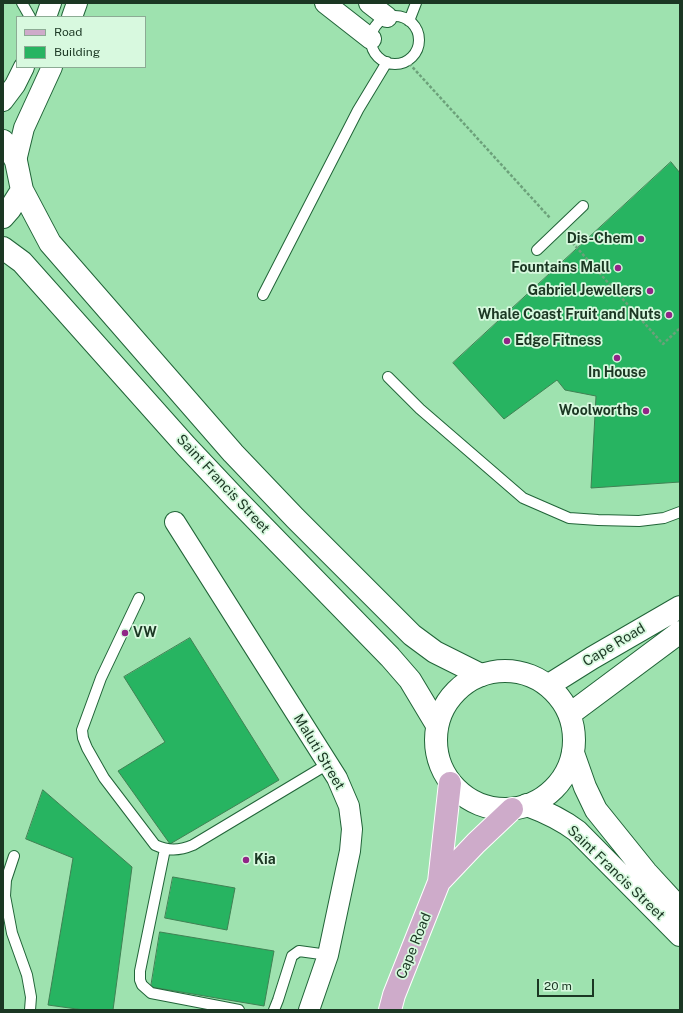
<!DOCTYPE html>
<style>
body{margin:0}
#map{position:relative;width:683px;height:1013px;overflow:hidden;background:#9ee2af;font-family:"Public Sans",sans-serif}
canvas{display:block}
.frame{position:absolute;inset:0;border:4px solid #1b3723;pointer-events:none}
.legend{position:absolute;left:16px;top:16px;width:130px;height:52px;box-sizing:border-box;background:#d8f9df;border:1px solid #8cab94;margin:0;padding:5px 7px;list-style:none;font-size:12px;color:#1b3723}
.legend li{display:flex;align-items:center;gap:8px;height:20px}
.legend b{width:20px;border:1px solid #8cab94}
.scale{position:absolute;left:537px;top:979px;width:57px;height:18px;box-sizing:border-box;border:2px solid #1b3723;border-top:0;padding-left:5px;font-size:12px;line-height:14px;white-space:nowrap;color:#1b3723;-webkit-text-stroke:3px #d8f9df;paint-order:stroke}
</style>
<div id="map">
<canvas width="683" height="1013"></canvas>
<div class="frame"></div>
<ul class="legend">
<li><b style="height:5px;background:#ceabca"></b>Road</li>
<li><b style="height:11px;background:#27b461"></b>Building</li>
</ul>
<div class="scale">20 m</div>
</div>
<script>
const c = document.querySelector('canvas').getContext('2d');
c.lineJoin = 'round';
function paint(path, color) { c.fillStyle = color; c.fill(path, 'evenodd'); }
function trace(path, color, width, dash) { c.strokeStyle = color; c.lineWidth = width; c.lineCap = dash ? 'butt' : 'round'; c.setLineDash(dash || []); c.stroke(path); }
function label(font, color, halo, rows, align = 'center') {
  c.font = font + ' "Public Sans",sans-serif'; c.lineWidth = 3.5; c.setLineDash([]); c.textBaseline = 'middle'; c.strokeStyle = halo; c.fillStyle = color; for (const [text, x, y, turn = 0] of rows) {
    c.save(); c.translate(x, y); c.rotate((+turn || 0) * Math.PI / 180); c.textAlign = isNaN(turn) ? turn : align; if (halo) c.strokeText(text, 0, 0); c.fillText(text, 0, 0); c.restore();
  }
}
const building = new Path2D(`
 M671,162L680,173V482L591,488L596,396L565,390L557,380L504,419L453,363Z
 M190,638L279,780L170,844L118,771L165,742L124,677Z
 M43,790L132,867L113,1010H84L48,1005L73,858L26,839Z
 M173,877L235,888L227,930L165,918Z
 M160,932L274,951L264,1006L151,987Z`);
paint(building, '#27b461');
trace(building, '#3f8153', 1);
const service = new Path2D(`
 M22,3L30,17
 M371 40a24 24 0 1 1 48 0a24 24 0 1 1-48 0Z
 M409,21L416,3
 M537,250L583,206
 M263,295L358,110L387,62
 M388,377L420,409L523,498L569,518L598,520L639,521L664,518L680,512
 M139,598L101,678L82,730L83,738L87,748L104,778L155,845C168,851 179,851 193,845L328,764
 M165,849L140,971V980L142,985L151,993L239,1010
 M14,856L6,880L5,896L12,933L27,975L31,997L30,1010
 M274,1010L278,1000L292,956L299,951L328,955`);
const minor = new Path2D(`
 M325,3L371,39
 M369,3L387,17
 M46,17L51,3
 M72,17L77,3
 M3,101L15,85L24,67
 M16,161L24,128L52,67
 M175,522L337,778L349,806L352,829L350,851L328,955L309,1010`);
const tertiary = new Path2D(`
 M3,141L9,148L16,161L22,190L50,243L233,453L295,518L412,635L435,652L481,675
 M3,217L10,209L22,190
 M3,248L22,262L186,446L235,498L390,657L410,680L437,725
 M573,753L585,787L596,810L646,872L680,909
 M527,805C546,812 561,819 577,831L680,935`);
const secondary = new Path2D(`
 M436 740a69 69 0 1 1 138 0a69 69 0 1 1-138 0Z
 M549,685L592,658L680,607
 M570,714L680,632`);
const primary = new Path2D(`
 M439,882L476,843L512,809
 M390,1010L394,995L439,882L450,783`);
trace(service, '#216438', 12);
trace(minor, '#216438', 22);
trace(tertiary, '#216438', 24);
trace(secondary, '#216438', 24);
trace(primary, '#fff', 24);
trace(new Path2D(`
 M406,60L550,218
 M569,239L663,344L680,328`), '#6ca17a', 2.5, [3, 2]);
trace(service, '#fff', 10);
trace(minor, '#fff', 20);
trace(tertiary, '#fff', 22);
trace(secondary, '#fff', 22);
trace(primary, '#ceabca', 22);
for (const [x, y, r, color] of [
 [641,239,4,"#912587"],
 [618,268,4,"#912587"],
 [650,291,4,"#912587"],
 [669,315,4,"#912587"],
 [507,341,4,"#912587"],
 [617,358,4,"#912587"],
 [646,411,4,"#912587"],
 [125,633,4,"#912587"],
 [246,860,4,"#912587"]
]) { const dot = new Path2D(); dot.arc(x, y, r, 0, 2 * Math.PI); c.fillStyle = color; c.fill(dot); trace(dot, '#d8f9df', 1.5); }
label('bold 14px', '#1b3723', '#d8f9df', [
 ["Dis-Chem",633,239],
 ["Fountains Mall",610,268],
 ["Gabriel Jewellers",642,291],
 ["Whale Coast Fruit and Nuts",661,315],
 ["Edge Fitness",515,341,"left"],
 ["In House",617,373,"center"],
 ["Woolworths",638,411],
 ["VW",133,633,"left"],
 ["Kia",254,860,"left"]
], 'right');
label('14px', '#1b3723', '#d8f9df', [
 ["Saint Francis Street",223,484,47],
 ["Cape Road",614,645,-31],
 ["Maluti Street",319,752,59],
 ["Saint Francis Street",616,873,44],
 ["Cape Road",414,946,-68]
]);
</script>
